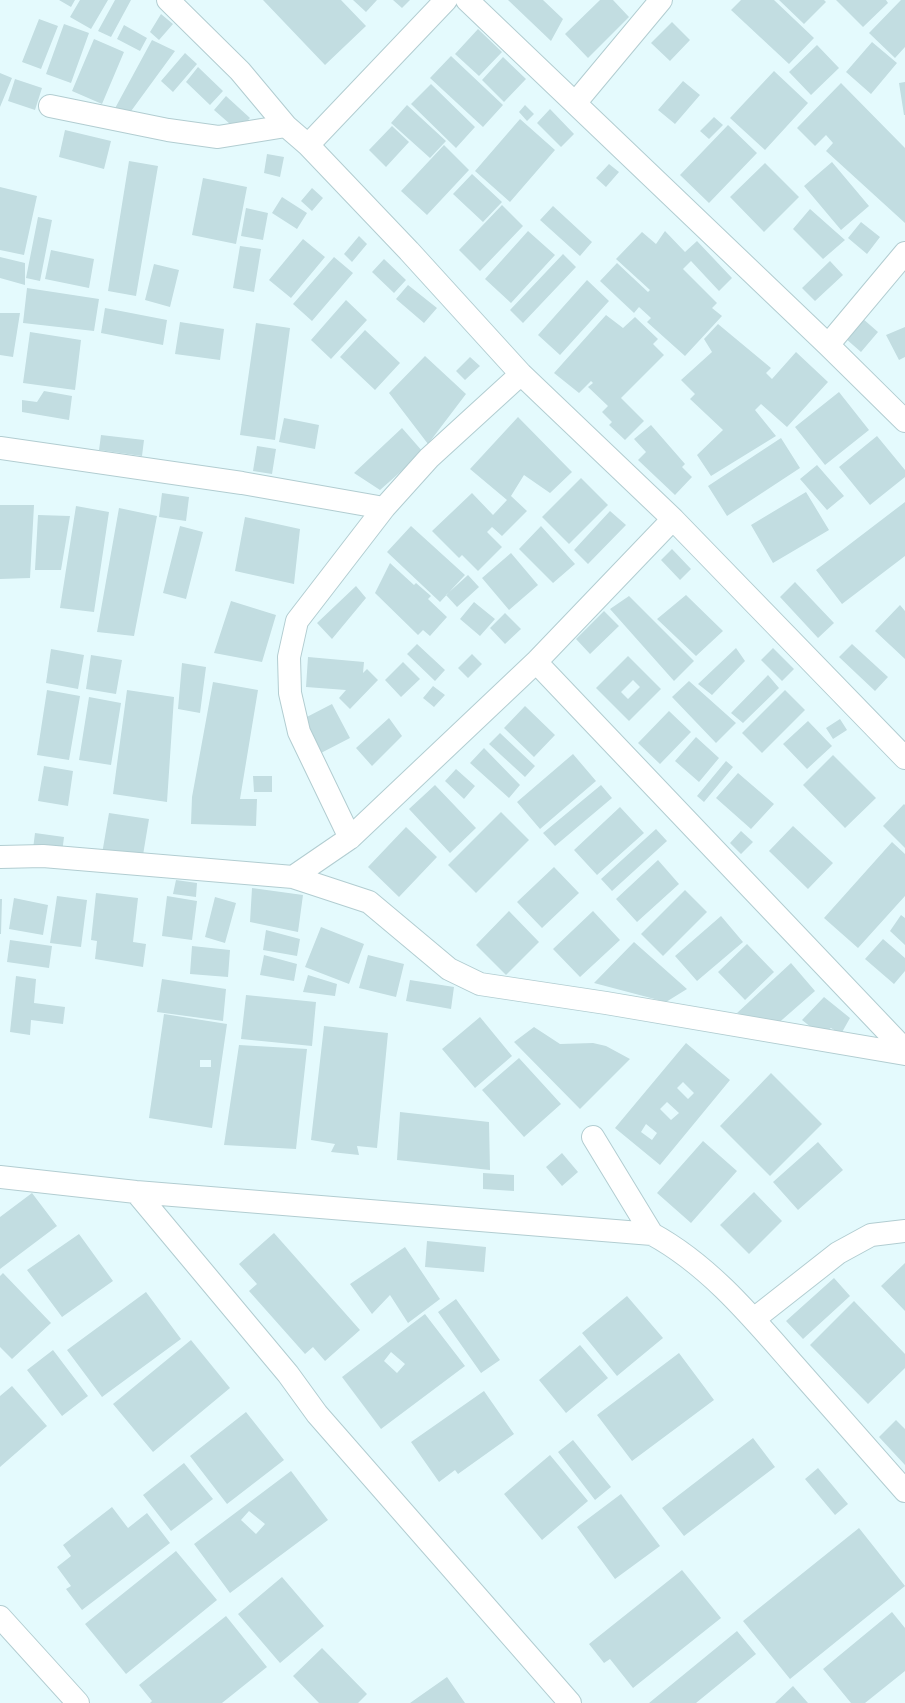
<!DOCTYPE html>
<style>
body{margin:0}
canvas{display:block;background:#e4fafd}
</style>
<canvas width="905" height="1703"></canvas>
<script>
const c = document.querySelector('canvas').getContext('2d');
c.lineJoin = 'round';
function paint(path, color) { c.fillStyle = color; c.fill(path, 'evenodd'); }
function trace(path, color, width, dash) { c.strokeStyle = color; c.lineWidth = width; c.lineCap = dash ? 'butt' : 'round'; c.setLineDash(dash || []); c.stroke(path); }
paint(new Path2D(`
 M59,0H75L71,7Z
 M80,0H108L91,29L70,17Z
 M115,0H131L111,37L98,31Z
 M263,0H341L366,26L325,65Z
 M353,0H377L366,12Z
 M393,0H410L402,8Z
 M508,0H543L563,19L551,41Z
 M600,0H613L629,17L588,58L565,34Z
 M741,0H774L814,38L789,64L731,10Z
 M779,0H824L826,2L804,24Z
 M836,0H886L888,3L863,27Z
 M901,0H905V47L895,58L869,33Z
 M161,14L173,24L159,40L150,32Z
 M39,19L58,26L41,69L22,62Z
 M672,22L690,40L670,61L651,43Z
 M64,24L89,33L71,83L46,74Z
 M124,25L147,38L140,51L117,39Z
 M478,29L502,52L479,76L455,54Z
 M94,39L124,52L102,104L72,91Z
 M152,40L175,51L126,118L113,112Z
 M872,42L897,63L871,94L846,72Z
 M817,45L839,68L811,95L789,72Z
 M185,53L197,64L173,92L161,81Z
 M451,56L503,105L483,127L430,78Z
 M503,57L526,79L504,102L482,80Z
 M198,67L223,91L210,105L186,82Z
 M774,71L808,103L765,150L730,118Z
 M0,73L12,78L0,107Z
 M15,79L42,88L35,110L8,101Z
 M683,81L700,95L675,124L658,110Z
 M905,82V115H904L899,83Z
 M841,83L905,148V223L826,151L833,143L826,135L815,146L797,128Z
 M431,84L475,127L456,148L411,104Z
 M226,96L250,118L238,131L214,110Z
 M407,105L446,141L430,158L391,123Z
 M525,105L534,114L527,121L519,112Z
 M550,109L574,134L561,147L537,123Z
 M714,117L723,125L709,139L700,131Z
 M520,119L555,150L510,202L475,171Z
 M728,125L757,153L709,203L680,175Z
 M392,126L409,142L386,167L369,150Z
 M65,130L111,141L104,169L59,157Z
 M444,145L469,170L427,215L401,191Z
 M267,154L284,157L280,177L264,173Z
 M129,161L158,166L136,296L108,291Z
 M832,162L869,206L841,230L804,186Z
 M765,163L799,197L764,232L730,197Z
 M609,164L619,172L606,187L596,178Z
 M472,174L502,202L483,222L453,194Z
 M203,178L247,187L236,244L192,235Z
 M0,187L37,196L24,255L0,250Z
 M312,188L323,198L312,211L301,201Z
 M282,197L307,213L297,229L272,213Z
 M502,205L523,226L480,271L459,250Z
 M553,206L592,242L580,256L540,220Z
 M246,208L268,213L263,240L241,236Z
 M810,209L845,240L823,259L793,229Z
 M38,217L52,220L40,281L26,278Z
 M861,222L880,237L867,254L848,238Z
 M528,231L555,255L511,303L485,279Z
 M665,231L685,252L697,241L732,278L719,291L691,261L683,269L717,303L712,308L722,316L685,356L647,322L651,318L639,307L634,313L600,281L617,263L648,292L650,290L616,259L642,232L656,244Z
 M359,236L367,244L352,262L344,254Z
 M303,239L325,257L291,298L269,280Z
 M240,246L261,249L254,292L233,288Z
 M51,250L94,259L89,288L45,279Z
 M563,254L576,267L523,323L510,310Z
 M0,257L25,263V285L0,278Z
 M334,257L353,273L312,321L293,304Z
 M384,259L406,280L394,293L372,272Z
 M830,261L843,275L815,301L802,288Z
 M154,264L179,270L170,307L145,300Z
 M587,280L609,301L560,355L538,335Z
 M408,285L437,308L424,323L396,299Z
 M27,288L99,299L94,331L23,323Z
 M346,300L367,320L331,359L311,340Z
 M105,308L167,320L163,345L101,333Z
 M0,313H20L13,357L0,355Z
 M606,315L623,328L635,317L658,339L653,344L664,355L621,398L644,421L625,440L609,425L612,422L602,412L608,406L588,387L593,383L591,381L579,393L554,373Z
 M862,318L878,332L861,352L845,338Z
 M180,322L224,329L220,360L175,354Z
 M256,323L290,328L275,440L240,435Z
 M718,324L771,368L766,373L772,379L796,352L828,382L787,427L761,404L755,410L776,436L711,476L697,455L723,430L690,399L695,394L681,380L712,352L704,339Z
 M905,327V357L899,360L886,335Z
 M365,330L400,363L375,390L340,357Z
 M30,332L81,340L75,390L23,383Z
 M425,356L466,394L428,444L389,393Z
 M470,357L480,366L465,380L456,371Z
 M44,391L72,396L69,420L22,412V400L37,402Z
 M839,392L869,430L825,465L795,427Z
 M518,417L572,472L550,493L524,475L511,496L527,511L502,536L492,527L487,532L502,547L478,571L462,555L459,558L432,531L472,493L493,515L507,500L470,469Z
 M284,418L319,425L315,449L279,442Z
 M651,425L685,464L682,467L692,477L675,495L638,460L646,452L634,439Z
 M402,428L423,452L380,490L354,473Z
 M101,435L144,440L142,456L99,450Z
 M877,436L905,470V477L870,505L839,467Z
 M781,438L800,468L727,516L708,486Z
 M257,446L276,449L272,474L253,471Z
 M817,465L844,496L827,510L800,479Z
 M581,478L608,505L569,544L542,517Z
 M806,492L829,530L773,563L751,525Z
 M162,493L189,497L186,521L159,517Z
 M905,502V556L842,604L816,570Z
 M0,505H34L30,578L0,579Z
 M76,506L109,512L94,612L60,608Z
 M119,508L157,516L134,636L97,632Z
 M610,511L626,525L588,564L574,550Z
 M38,515L70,516L61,570H35Z
 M245,517L300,529L294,584L235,571Z
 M180,526L203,532L186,599L163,593Z
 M411,526L465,575L440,602L387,552Z
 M541,526L575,564L553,583L519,549Z
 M672,549L691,569L680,580L661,560Z
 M511,553L538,585L509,610L482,578Z
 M390,563L414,585L416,583L431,596L428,599L447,617L430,636L423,630L418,635L375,593Z
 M468,575L479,587L457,607L446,595Z
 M795,582L834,623L818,638L780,597Z
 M356,586L366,598L332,639L317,623Z
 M686,595L723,631L696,656L657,619Z
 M629,596L694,661L674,681L610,609Z
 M231,601L276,615L262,662L214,653Z
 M474,602L495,619L480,636L460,619Z
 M900,605L905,611V659L875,631Z
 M604,611L619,626L590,654L576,639Z
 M505,613L521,629L505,644L490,628Z
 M417,644L445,670L435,681L407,654Z
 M852,644L888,677L875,691L839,657Z
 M736,648L745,661L712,695L698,684Z
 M773,648L794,669L782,681L761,660Z
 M51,649L84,655L78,689L46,683Z
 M472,654L482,664L468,678L458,668Z
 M91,655L122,660L116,694L86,689Z
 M628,656L661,689L629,721L596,688ZM633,680L640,687L628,699L621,692Z
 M308,657L364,662L363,673L367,669L378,680L350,709L339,698L346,690L306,687Z
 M403,662L420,679L401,697L385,680Z
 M182,663L206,667L200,713L178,709Z
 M768,675L779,688L743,723L731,713Z
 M689,681L736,723L716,743L672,697Z
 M213,682L258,690L240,799H257L256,826L191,824L192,797Z
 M433,686L445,695L434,707L423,698Z
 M47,690L80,696L69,760L37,755Z
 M127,690L174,697L167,802L113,794Z
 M785,690L805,710L762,753L742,733Z
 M89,697L121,703L111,765L79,760Z
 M332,704L350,738L319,754L301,720Z
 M525,706L555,735L534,757L504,728Z
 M669,711L691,732L660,764L638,743Z
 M389,718L402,736L372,766L356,748Z
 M840,719L847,730L833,739L826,728Z
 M808,721L832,746L807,769L783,744Z
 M500,733L535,766L525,777L489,744Z
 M696,737L719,758L699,782L675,761Z
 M484,748L520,785L509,798L470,763Z
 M573,754L596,781L540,829L517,802Z
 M833,755L876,798L845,828L803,785Z
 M726,761L733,767L704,802L697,796Z
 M44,766L73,771L68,806L38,801Z
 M456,769L475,786L464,799L445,781Z
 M738,773L774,804L751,829L716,798Z
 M253,776H272V792H254Z
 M435,785L476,828L450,853L409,809Z
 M601,785L612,798L555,846L543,833Z
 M904,804L905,805V848L883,826Z
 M620,807L644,833L597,875L574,850Z
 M501,812L529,840L476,893L448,865Z
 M109,813L149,819L142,861L102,854Z
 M793,826L833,863L808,889L769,851Z
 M406,827L437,857L399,897L368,867Z
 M656,829L667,841L612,891L601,879Z
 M741,831L753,842L741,854L730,843Z
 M35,833L64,837L62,853L33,849Z
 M892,842L905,854V896L858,948L824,918Z
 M658,860L679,884L637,922L616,899Z
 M554,867L579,893L542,928L517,902Z
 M176,880L197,883L196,897L173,894Z
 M252,888L303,895L298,932L250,922Z
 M685,890L707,912L663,956L641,934Z
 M96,893L138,898L133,942L146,944L143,967L95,959L97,941L91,940Z
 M57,896L87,900L81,947L50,943Z
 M167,896L197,901L192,940L162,936Z
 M215,897L236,903L225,943L205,937Z
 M14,898L48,905L43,935L9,929Z
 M0,899H2L1,934H0Z
 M509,911L539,942L506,975L476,945Z
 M593,911L620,940L580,977L553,949Z
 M901,915L905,918V945L890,931Z
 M721,916L743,942L697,981L675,956Z
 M321,927L364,944L349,984L305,967Z
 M266,930L300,939L297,956L263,950Z
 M883,939L905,958V971L894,984L865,959Z
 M10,940L52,946L49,968L7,962Z
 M634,942L687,989L666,1002L594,983Z
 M747,944L774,972L745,1000L718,972Z
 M192,946L230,950L228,977L190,974Z
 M264,955L297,964L294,981L260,975Z
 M368,955L404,964L396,997L359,988Z
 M791,963L815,991L775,1026L737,1013Z
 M308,975L337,984L335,996L303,992Z
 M16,976L36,979L34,1003L65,1007L63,1024L31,1020L30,1035L10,1032Z
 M162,979L226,989L223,1021L157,1012Z
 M410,980L454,987L451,1009L406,1001Z
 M246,995L316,1002L312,1046L241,1039Z
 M824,997L850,1018L841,1034L831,1028L821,1035L802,1020Z
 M164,1014L227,1024L212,1128L149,1118ZM200,1060H211V1067H200Z
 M480,1017L512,1056L475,1088L442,1049Z
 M324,1026L388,1033L377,1148L357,1146L359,1155L331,1152L335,1144L311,1140Z
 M534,1027L560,1044L593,1043L606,1046L630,1059L580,1109L514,1042Z
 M686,1043L730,1080L660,1165L615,1128ZM683,1082L694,1093L688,1099L677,1088ZM667,1102L679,1113L671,1120L660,1109ZM646,1124L657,1133L652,1140L641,1132Z
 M239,1045L307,1049L296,1149L224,1145Z
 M519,1058L561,1104L524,1137L482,1090Z
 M771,1073L822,1124L770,1176L720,1126Z
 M400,1112L489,1122L490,1170L397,1160Z
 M703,1141L737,1171L691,1223L657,1193Z
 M818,1142L843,1170L798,1210L773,1182Z
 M562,1153L578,1172L562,1186L546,1167Z
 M483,1173L514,1175V1191L483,1189Z
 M754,1192L782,1221L749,1254L720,1225Z
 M32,1193L57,1226L0,1269V1217Z
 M274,1233L360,1330L325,1361L313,1347L305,1354L249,1291L257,1284L239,1264Z
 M79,1234L113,1281L62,1317L27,1270Z
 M427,1241L486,1247L484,1272L425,1267Z
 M405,1247L440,1299L408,1323L390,1295L372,1314L350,1284Z
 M905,1263V1311L881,1286Z
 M3,1273L51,1323L12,1359L0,1347V1276Z
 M834,1278L850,1296L803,1339L786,1321Z
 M146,1292L181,1339L102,1397L67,1350Z
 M627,1296L663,1338L617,1376L582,1333Z
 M456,1299L500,1360L481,1373L438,1312Z
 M854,1301L905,1354V1368L868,1404L810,1345Z
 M425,1314L465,1366L381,1429L342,1377ZM391,1352L405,1364L397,1373L384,1361Z
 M191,1340L230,1388L153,1452L113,1404Z
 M580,1345L608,1378L566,1413L539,1380Z
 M53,1350L88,1396L62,1416L27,1370Z
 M679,1353L714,1400L632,1461L597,1415Z
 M12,1386L47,1426L0,1467V1396Z
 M484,1391L514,1434L458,1474L455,1470L439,1482L411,1442Z
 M246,1412L284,1460L227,1504L190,1456Z
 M896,1420L905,1429V1465L879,1437Z
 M753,1438L775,1467L684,1536L662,1508Z
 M573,1440L611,1487L595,1500L558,1452Z
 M550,1455L588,1501L542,1540L504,1494Z
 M184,1463L213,1499L171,1531L143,1495Z
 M818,1468L848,1504L835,1515L805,1479Z
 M291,1471L328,1520L230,1593L194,1544ZM249,1511L265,1524L256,1534L241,1520Z
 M621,1494L660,1546L615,1579L577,1527Z
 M112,1507L128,1528L147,1513L170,1543L82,1610L66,1589L71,1586L57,1567L71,1556L63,1545Z
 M859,1528L905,1586L790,1679L743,1621Z
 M176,1551L217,1600L126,1674L85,1624Z
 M682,1570L721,1618L633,1688L610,1659L604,1663L589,1644Z
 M282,1577L324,1626L280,1663L238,1614Z
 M892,1612L905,1628V1671L865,1703H851L823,1669Z
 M226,1616L267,1667L222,1703H150L152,1701L139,1685Z
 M737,1631L756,1654L696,1703H649Z
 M322,1648L367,1694L358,1703H319L293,1676Z
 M447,1677L465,1703H410Z
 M793,1686L808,1703H775Z`), '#c2dde1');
const minor = new Path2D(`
 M168,0L240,71L286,126L308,145L409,251L521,374L673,519L905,758
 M467,0L828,345L905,421
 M576,102L661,0
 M50,106L168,130L218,137L286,126
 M308,145L446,0
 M828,345L905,253
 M0,448L242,483L384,508
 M536,662L905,1050
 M350,838L299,732L290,693L289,657L297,621L384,508L429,458L521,374
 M0,857L43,856L293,877L369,902L449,969L480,984L606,1003L905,1054
 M293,877L350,838L536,662L673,519
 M593,1137L652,1234
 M0,1177L136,1192L652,1234C709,1265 752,1317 794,1365C831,1407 868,1449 905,1491
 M136,1192L288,1374L317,1414L570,1703
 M754,1319L838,1253L871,1235L905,1231
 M0,1617L78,1703`);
trace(minor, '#b2cdd1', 24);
trace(minor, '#fff', 22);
</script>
